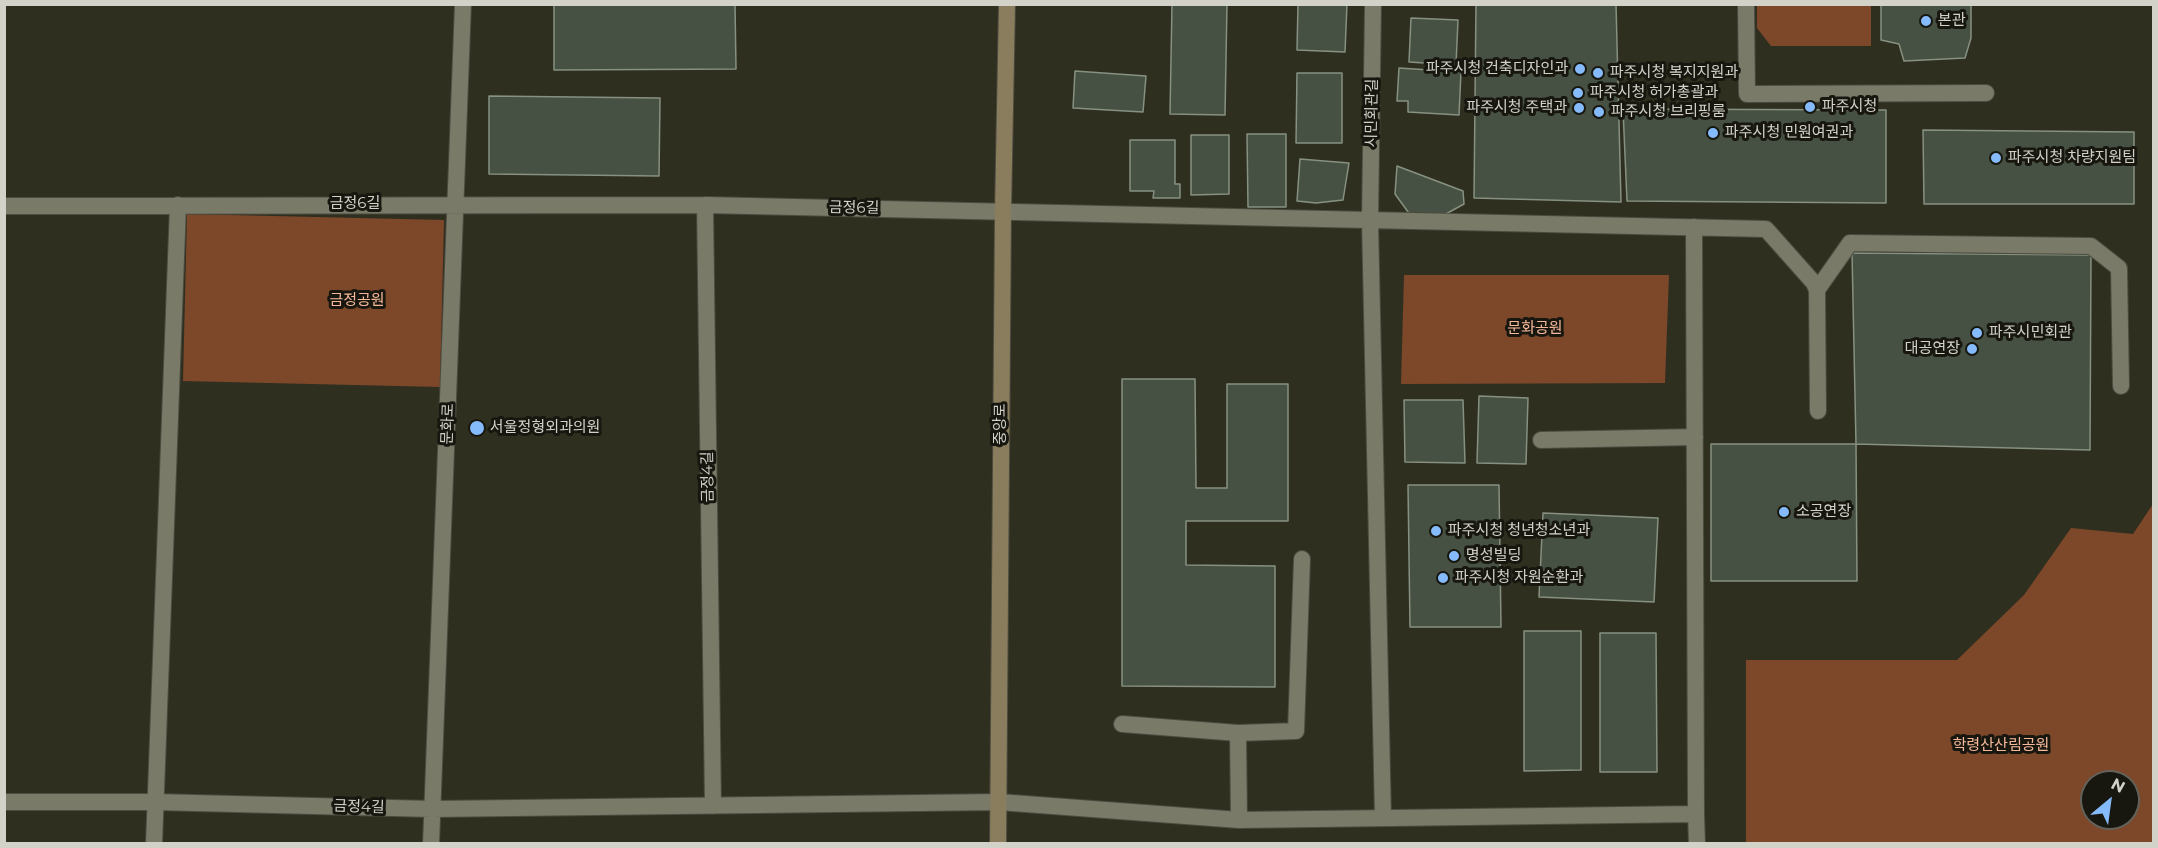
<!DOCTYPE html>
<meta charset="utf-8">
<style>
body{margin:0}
#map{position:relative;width:2158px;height:848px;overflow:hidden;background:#2f2f20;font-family:Montserrat,sans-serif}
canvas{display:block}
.frame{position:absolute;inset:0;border:6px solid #d2d2c9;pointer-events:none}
.north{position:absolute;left:2080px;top:770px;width:60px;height:60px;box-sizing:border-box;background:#171710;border:2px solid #62625a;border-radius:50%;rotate:29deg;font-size:16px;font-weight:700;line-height:24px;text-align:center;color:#d2d2c9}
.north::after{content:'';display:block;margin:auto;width:21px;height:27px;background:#86bbfb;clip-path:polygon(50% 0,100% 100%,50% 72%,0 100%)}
</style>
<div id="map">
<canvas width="2158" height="848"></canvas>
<div class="frame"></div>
<div class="north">N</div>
</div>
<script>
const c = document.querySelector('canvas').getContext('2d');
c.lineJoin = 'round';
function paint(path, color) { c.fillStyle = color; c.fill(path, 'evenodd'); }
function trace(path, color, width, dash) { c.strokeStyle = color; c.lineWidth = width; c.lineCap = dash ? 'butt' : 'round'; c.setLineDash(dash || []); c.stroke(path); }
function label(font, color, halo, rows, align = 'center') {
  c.font = font + ' Montserrat,"Noto Sans KR",sans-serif'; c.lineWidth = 6; c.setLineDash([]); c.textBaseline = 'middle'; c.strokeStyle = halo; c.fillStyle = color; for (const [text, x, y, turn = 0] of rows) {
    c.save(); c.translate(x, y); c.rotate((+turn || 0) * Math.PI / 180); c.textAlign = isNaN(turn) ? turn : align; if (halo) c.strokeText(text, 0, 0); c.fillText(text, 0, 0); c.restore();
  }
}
paint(new Path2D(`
 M1757,5H1871V46H1771L1757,28Z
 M187,214L444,220L440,387L183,381Z
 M1404,275H1669L1665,383L1401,384Z
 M2153,504V843H1746V660H1957L2024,595L2071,528L2133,534ZM2092,782H2128V818H2092Z`), '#7d472a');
const building = new Path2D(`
 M554,4H735L736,69L554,70Z
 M1172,4H1227L1225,115L1170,114Z
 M1298,4H1347L1345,52L1297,50Z
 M1476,4H1616L1621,202L1474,198Z
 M1881,4H1971V38L1965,58L1904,61L1899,44L1881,40Z
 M1411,18L1458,20L1456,65L1409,62Z
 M1399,68L1461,72L1459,115L1408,112V101H1397Z
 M1075,71L1146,76L1143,112L1073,108Z
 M1297,73H1342V143H1296Z
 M489,96L660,98L659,176L489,174Z
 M1623,109L1886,110V203L1627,201Z
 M1923,130L2134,132V204H1924Z
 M1247,134H1286V207H1248Z
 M1191,135H1229V194L1191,195Z
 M1130,140H1175V184H1180V198H1153L1154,191H1130Z
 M1300,159L1349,163L1343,200L1316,203L1297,201Z
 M1397,166L1463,191L1464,204L1444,215L1411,216L1395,194Z
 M1852,253L2091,255L2090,450L1856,444Z
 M1122,379H1195L1196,488H1227V384H1288V521H1186V565L1275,566V687L1122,686Z
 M1479,396L1528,398L1526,464L1477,463Z
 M1404,400H1463L1465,463L1405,462Z
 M1711,444H1856L1857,581H1711Z
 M1408,485H1499L1501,627H1410Z
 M1543,513L1658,518L1654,602L1539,597Z
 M1524,631H1581V770L1524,771Z
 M1600,633H1656L1657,772H1600Z`);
paint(building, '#475143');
trace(building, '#879182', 1.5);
const minor = new Path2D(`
 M1373,4L1370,221L1383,818
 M1746,4L1747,94L1986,93
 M705,205L713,806
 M4,206L705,205L1766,229L1814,283L1817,290L1818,411
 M1694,227L1696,814
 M1817,290L1850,243L2091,246L2119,268L2121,386
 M1541,440L1695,437
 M1122,724L1238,733L1239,820
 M1238,733L1296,731L1302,559
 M4,802H155L432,809L999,802L1239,820L1696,814L1697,844
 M154,844L178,205
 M431,844L463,4`);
const secondary = new Path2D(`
 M998,844L1003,212L1007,4`);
trace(minor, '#4c4b3f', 18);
trace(secondary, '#4c4b3f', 18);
trace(minor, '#7a7a69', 16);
trace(secondary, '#897d5d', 16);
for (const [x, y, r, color] of [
 [1926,21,6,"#86bbfb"],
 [1580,69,6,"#86bbfb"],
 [1598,73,6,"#86bbfb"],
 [1578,93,6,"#86bbfb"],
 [1810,107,6,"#86bbfb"],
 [1579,108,6,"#86bbfb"],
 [1599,112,6,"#86bbfb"],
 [1713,133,6,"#86bbfb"],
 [1996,158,6,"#86bbfb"],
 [1977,333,6,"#86bbfb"],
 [1972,349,6,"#86bbfb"],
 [477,428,8,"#86bbfb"],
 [1784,512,6,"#86bbfb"],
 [1436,531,6,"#86bbfb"],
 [1454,556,6,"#86bbfb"],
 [1443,578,6,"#86bbfb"]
]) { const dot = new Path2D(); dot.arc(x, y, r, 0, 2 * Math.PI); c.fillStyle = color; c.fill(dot); trace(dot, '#171710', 2); }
label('15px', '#d2d2c9', '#171710', [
 ["본관",1938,21],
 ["파주시청 건축디자인과",1568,69,"right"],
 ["파주시청 복지지원과",1610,73],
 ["파주시청 허가총괄과",1590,93],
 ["파주시청",1822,107],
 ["파주시청 주택과",1567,108,"right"],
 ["파주시청 브리핑룸",1611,112],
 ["파주시청 민원여권과",1725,133],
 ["파주시청 차량지원팀",2008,158],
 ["파주시민회관",1989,333],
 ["대공연장",1960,349,"right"],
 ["서울정형외과의원",490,428],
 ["소공연장",1796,512],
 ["파주시청 청년청소년과",1448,531],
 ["명성빌딩",1466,556],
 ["파주시청 자원순환과",1455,578]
], 'left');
label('15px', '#d2d2c9', '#171710', [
 ["시민회관길",1372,113,-89],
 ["금정6길",355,204],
 ["금정6길",854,208,1],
 ["문화로",448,424,-88],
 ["중앙로",1001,424,-90],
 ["금정4길",708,477,-91],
 ["금정4길",359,807,2]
]);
label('15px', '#f6b899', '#171710', [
 ["금정공원",357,301],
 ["문화공원",1535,329],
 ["학령산산림공원",2001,746]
]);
</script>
